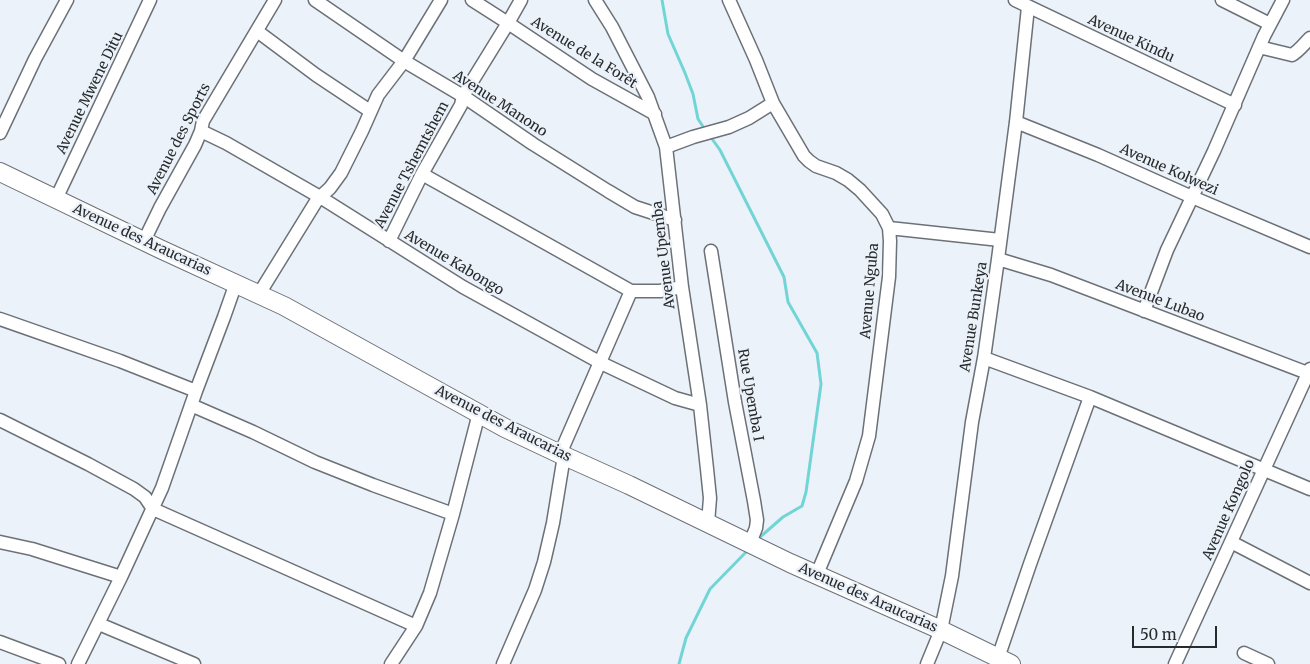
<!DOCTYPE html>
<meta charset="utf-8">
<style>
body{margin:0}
#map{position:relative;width:1310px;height:664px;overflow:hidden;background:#ecf2f9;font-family:Merriweather,serif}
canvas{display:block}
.scale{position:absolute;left:1132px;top:626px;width:85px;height:22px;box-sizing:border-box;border:2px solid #282b2d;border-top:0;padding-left:6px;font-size:15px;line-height:18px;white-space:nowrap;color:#282b2d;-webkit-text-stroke:4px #ecf2f9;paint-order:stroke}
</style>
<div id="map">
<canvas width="1310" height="664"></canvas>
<div class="scale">50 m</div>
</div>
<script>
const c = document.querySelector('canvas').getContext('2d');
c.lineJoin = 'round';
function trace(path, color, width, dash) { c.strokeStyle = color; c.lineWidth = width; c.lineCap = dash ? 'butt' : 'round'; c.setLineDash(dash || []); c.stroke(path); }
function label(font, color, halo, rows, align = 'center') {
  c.font = font + ' Merriweather,serif'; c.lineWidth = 4.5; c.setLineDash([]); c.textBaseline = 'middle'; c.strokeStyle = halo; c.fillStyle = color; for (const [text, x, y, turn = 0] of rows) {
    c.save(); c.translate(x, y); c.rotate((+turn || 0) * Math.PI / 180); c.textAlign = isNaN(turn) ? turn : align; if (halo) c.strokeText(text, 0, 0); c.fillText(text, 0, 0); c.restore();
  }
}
trace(new Path2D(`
 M662,0L668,34L685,73L693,94L698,119L706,131
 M710,136L720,150L784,277L788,302L817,353L821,384L806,492L802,506L783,517L759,538
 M679,664L686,638L710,589L749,549`), '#71d5d5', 3);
const street = new Path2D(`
 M315,0L404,61L463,96L533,144L608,191L635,207L675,220
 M472,0L508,23L592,79L655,114
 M595,0L612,27L648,97L666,147L682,287L700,405L707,469L710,498L708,523
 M729,0L756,60L773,103L804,156L809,161L816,166L836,173L848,180L860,190L882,214L889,228L890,241L889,277L869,436L856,481L817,574
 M1015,0L1235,105
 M1222,0L1270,24
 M257,31L316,75L370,111
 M1259,47L1292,55C1299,51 1304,44 1310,38
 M1016,122L1098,155L1192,197L1310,247
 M201,131L226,143L320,197L463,287L601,363L675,398L700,405
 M0,133L35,59L67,0
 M666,147L693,137L729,127L749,118L773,103
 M422,174L631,291H660L682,287
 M56,199L150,0
 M889,228L1000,240
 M144,241L160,208L195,145L201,131L203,121L275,0
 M389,241L422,174L461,105L463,96L508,23L521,0
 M711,251L735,402L754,501L757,520L756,528L750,543
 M998,259L1051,275L1310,374
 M259,294L317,200L330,188L341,173L362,131L378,95L404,61L441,0
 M1144,311L1167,250L1214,151L1264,36L1283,0
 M0,319L120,361L196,391
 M984,358L1090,397L1310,489
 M191,405L253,432L315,462L373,485L453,514
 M0,420L88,464L134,489L145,497L153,509L416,626
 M560,454L631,291
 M0,542L32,549L121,577
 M1231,542L1310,583
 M99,624L194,664
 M0,642L59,664
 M1244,653L1268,664
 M998,658L1030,564L1090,397
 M78,664L121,577L162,488L196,391L224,317L236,283
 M391,664L416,626L430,593L453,514L479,413
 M503,664L535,590L544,562L553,523L564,456
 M927,664L941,630L952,576L972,422L984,358L998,259L1016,122L1028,7
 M1175,664L1310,369`);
const secondary = new Path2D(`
 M0,172L160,249L284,306L505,428L560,454L629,485L790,563L941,630L1011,664`);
trace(street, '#6c7177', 15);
trace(secondary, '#6c7177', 20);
trace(street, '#fff', 12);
trace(secondary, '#fff', 18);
label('14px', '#282b2d', '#ecf2f9', [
 ["Avenue Kindu",1131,39,25],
 ["Avenue de la Forêt",584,53,32],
 ["Avenue Mwene Ditu",90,93,-64],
 ["Avenue Manono",500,104,33],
 ["Avenue des Sports",179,139,-63],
 ["Avenue Tshemtshem",412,165,-62],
 ["Avenue Kolwezi",1169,170,24],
 ["Avenue des Araucarias",142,240,25],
 ["Avenue Upemba",664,255,-97],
 ["Avenue Kabongo",454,263,31],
 ["Avenue Nguba",870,291,-85],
 ["Avenue Lubao",1160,301,21],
 ["Avenue Bunkeya",974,317,-81],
 ["Rue Upemba I",750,395,80],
 ["Avenue des Araucarias",503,424,27],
 ["Avenue Kongolo",1229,510,-66],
 ["Avenue des Araucarias",868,598,24]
]);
</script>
